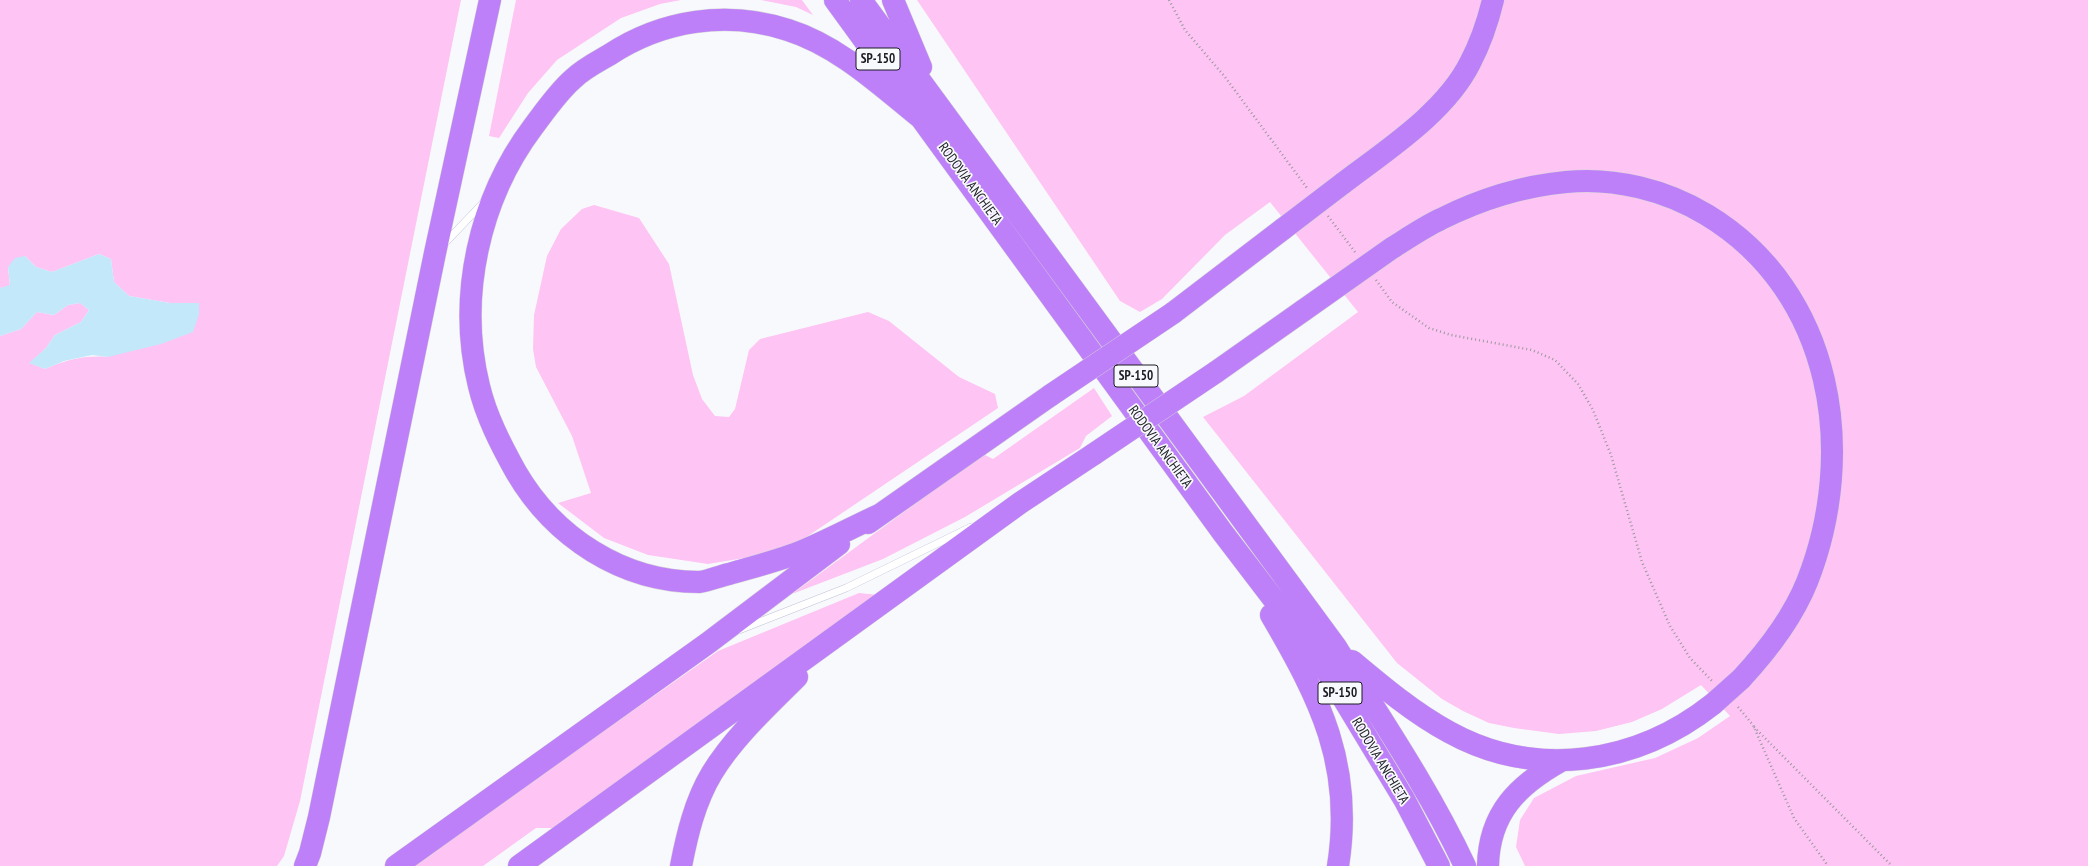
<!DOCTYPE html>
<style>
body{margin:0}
canvas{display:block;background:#f8f9fd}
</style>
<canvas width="2088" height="866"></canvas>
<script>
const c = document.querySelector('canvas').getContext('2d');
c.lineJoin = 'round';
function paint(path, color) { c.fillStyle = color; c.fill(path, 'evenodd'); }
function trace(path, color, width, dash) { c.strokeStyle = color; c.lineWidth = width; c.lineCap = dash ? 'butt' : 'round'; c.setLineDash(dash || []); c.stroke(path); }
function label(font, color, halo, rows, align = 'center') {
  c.font = font + ' "PT Sans Narrow",sans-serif'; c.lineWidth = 3.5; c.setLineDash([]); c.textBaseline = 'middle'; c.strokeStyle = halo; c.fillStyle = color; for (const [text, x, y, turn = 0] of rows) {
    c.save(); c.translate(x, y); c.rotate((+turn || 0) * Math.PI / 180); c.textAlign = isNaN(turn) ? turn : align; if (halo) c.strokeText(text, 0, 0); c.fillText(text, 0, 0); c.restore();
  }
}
paint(new Path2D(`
 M0,0H461L300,801L284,856L277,866H0V336L21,329L37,312L54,315L68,305L80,303L89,310L81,322L55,335L46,348L30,363L45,369C65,360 85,355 108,357L199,314V303H170L129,296L114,282L111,259L99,254L52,272L36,267L25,256L8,267L10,286L0,288Z
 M516,0H681L660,4L621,18L557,60L528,93L499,138L489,136Z
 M761,0H802L813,15L796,7Z
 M917,0H2088V866H1525L1516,847L1520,820L1534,798L1576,776L1655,758L1698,738L1730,716L1701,685L1662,709L1632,722L1596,731L1559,734L1514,728L1489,723L1463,711L1442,699L1397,663L1203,417L1244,396L1358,312L1270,202L1225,235L1162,299L1140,312L1120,301Z
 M594,205L639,218L669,264L693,375L702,399L715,416L729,417L735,409L749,350L760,339L868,312L889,321L959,377L995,394L998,408L805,538L763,555L708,564L648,555L604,538L558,503L591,493L572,436L536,367L533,349L534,315L547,256L561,229L582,209Z
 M1094,388L1112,416L1086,436L1080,448L965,517L883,559L792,594L983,454L993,459Z
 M859,593L879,595L553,828H536L483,866H411L718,651Z`), '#fec4f3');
paint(new Path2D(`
 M99,254L111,259L114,282L129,296L170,303H199V314L193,332L161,344L108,357L92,355L64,361L45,369L29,363L46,348L55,335L81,322L89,310L80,303L68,305L54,315L37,312L21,329L0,336V288L10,285L8,267L15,258L25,256L36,267L52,272Z`), '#c3e8f9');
const lane = new Path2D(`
 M444,244L485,201
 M739,630L846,588L971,527`);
const highway = new Path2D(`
 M835,0L1223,533L1320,660L1404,799L1439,866
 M861,0L1336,647C1381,719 1429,789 1465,866
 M893,0L921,67
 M1342,184C1385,151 1445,113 1470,63C1480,44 1488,21 1493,0
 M1392,248C1408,238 1424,227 1441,219C1479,200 1523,186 1566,182C1614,177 1666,190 1707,215C1834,292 1858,453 1807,582C1792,619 1767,651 1741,679
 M1173,313L1283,229
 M1216,372L1304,310
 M879,515C853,527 827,541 800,552C777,561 753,567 729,574C719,576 709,581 699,582C622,582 554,537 516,472C501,445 486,416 479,386C457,297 479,199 533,127C545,111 558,92 573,79C583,69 597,62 609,55C662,20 727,10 788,30C839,46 881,86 922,119
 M868,523L1051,395
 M1271,615C1320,699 1354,765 1338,866
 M1352,661C1383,687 1414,713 1449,732C1536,780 1637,764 1713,704
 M305,866L310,853L319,817L435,253L490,0
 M396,866L708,643L839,544
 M519,866L1020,503L1094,454
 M681,866C687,835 695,801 712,773C734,737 767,707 797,677
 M1488,866C1489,813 1518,785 1561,761`);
trace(lane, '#c0c2d7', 8);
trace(highway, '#d6d6d7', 23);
trace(new Path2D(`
 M1169,0L1185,30L1225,77L1307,188
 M1328,216L1355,252
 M1376,280L1392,302L1429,328L1451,335L1532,350L1555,360L1578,384L1593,410L1611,455L1642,562L1670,626L1690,658L1712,681
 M1738,707L1753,725L1794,818L1828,866
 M1754,727L1892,866`), '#98999f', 2.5, [1, 3]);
trace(lane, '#fff', 7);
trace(highway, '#be80f9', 22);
const highwayBridge = new Path2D(`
 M1283,229L1342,184
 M1304,310L1392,248
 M1051,395L1173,313
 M1094,454L1216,372
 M1713,704L1741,679`);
trace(highwayBridge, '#d6d6d7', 23, []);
trace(highwayBridge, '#be80f9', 22);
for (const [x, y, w] of [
 [878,59,44],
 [1136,376,44],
 [1340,693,44]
]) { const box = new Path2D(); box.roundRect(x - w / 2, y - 11, w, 22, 3); c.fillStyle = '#f8f9fd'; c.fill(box); trace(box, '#1b1c23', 1); }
label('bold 13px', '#1b1c23', null, [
 ["SP-150",878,59],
 ["SP-150",1136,376],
 ["SP-150",1340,693]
]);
label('14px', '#1b1c23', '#f8f9fd', [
 ["RODOVIA ANCHIETA",970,184,54],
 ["RODOVIA ANCHIETA",1160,447,54],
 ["RODOVIA ANCHIETA",1380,761,59]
]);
</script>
